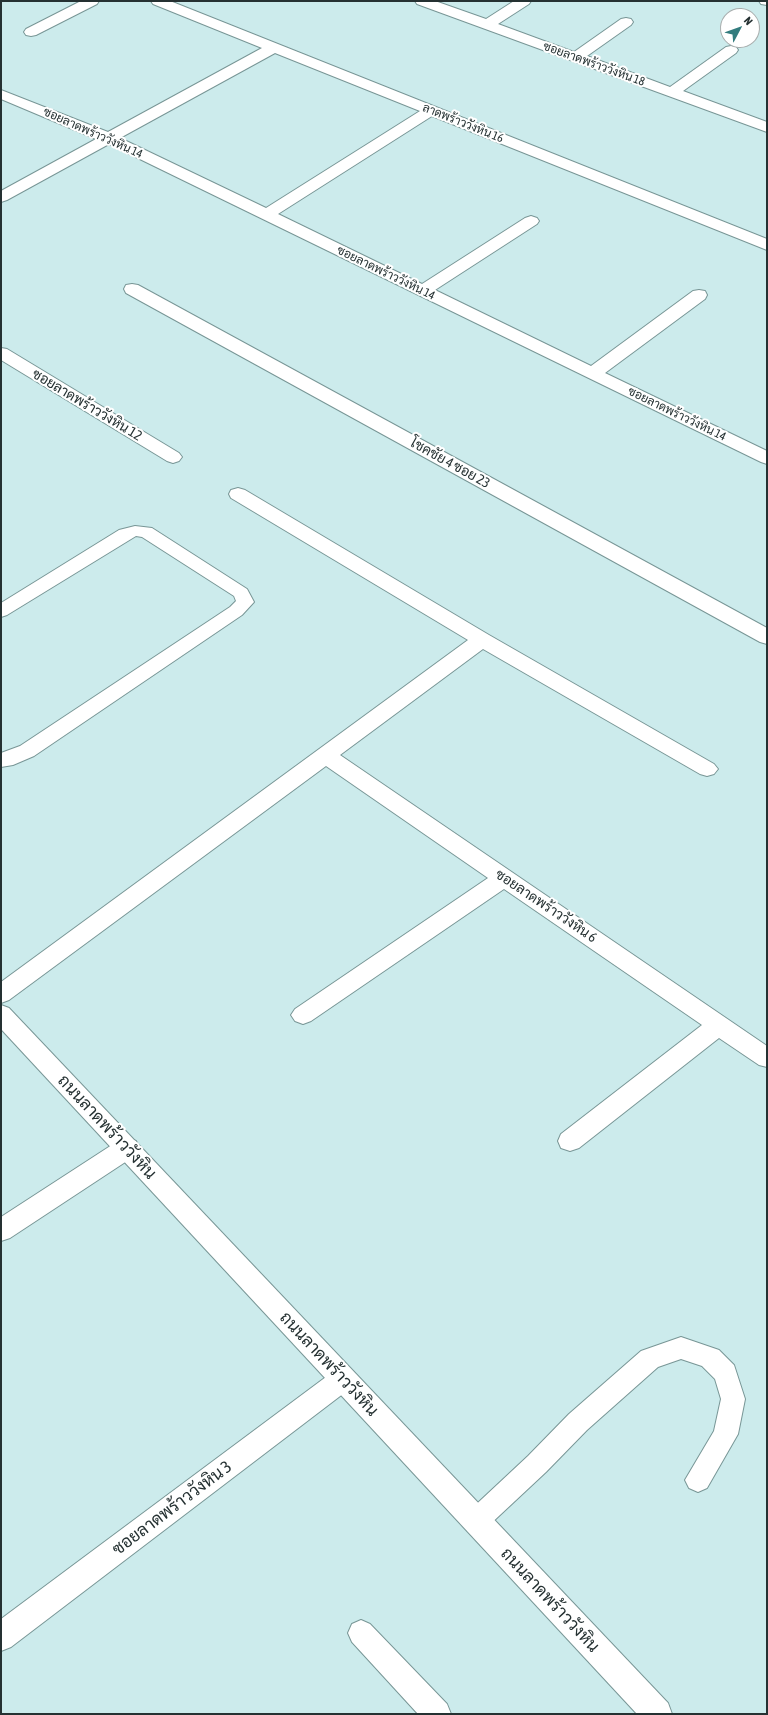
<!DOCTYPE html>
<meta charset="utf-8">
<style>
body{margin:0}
#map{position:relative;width:768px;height:1715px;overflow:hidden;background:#ccebec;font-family:"Asap Condensed",sans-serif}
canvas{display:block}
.frame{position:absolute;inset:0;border:2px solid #253132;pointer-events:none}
.north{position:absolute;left:720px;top:8px;width:40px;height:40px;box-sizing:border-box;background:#fff;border:1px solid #a8adad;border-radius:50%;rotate:49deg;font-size:11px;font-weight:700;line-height:16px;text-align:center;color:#253132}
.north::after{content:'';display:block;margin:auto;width:14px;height:18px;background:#337c7e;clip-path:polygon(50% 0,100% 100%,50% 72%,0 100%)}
</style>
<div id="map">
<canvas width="768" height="1715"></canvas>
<div class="frame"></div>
<div class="north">N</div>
</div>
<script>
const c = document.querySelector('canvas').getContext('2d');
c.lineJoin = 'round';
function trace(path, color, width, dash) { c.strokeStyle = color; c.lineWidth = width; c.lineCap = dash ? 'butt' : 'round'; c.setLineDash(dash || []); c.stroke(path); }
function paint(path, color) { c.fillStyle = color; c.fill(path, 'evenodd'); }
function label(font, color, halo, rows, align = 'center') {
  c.font = font + ' "Asap Condensed",Sarabun,sans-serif'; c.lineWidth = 4; c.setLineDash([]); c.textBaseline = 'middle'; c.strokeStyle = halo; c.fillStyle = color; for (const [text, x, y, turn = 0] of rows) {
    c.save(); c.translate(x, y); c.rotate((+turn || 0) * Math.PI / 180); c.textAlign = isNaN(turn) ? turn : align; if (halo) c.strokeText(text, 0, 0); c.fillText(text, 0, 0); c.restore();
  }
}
const service = new Path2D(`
 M135,526L152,528L247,589L254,602L242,615L34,756L13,765L1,767V753L20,746L230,607L236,601L234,596L142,537L136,536L7,615L1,617V603L119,530Z
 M681,1337L719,1350L734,1365L745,1399L738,1434L707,1488L698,1492L689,1488L685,1480L714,1431L721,1399L715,1379L702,1366L681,1359L658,1367L587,1430L546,1472L485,1529L476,1533L467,1529L463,1521L467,1513L528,1456L569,1414L641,1351Z
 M361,1620L370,1624L447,1704L451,1714H418L352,1642L348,1633L352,1624Z`);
const minor = new Path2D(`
 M81,1H99L97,4L36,35L31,36L26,35L24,32L26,29Z
 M151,1H170L767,239V250L432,116L278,214L422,284L525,218L531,216L537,218L539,221L537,224L435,290L591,366L693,291L699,290L705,291L707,295L705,299L605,373L767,451V464L761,462L109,144L7,200L1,202V191L96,139L1,99V90L108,132L262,48L153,4ZM275,53L420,111L266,208L120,138Z
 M415,1H435L486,19L514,1H531L529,4L498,24L574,52L621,19L626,18L631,19L633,22L631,25L587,56L670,87L726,47L731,46L736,47L738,50L736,53L683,91L767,122V132L417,4Z
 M759,1H767V5L761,4Z
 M132,284L138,285L767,628V644L760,642L126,293L124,289L126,285Z
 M1,348L7,349L179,453L182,457L179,461L173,463L167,461L1,360Z
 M238,488L245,490L489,635L714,764L718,769L714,774L707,776L700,774L483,649L340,755L767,1046V1067L759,1065L719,1038L579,1148L570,1151L561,1148L558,1141L561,1134L702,1025L504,889L311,1021L303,1024L295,1021L291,1015L295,1009L488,878L326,766L9,1000L1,1003V982L468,640L231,498L229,494L231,490Z
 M127,1138L136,1141L139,1148L136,1155L10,1238L1,1241V1217L118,1141Z
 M343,1367L352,1371L356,1379L352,1387L11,1647L1,1651V1619L334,1371Z`);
const secondary = new Path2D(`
 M1,1005L9,1008L668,1703L672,1714H637L1,1029Z`);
trace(service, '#789696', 2);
trace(minor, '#789696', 2);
trace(secondary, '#789696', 2);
paint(service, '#fff');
paint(minor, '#fff');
paint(secondary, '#fff');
label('12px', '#253132', '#fff', [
 ["ซอยลาดพร้าววังหิน 18",594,64,20],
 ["ลาดพร้าววังหิน 16",463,123,22],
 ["ซอยลาดพร้าววังหิน 14",93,133,24],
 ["ซอยลาดพร้าววังหิน 14",386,273,26],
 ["ซอยลาดพร้าววังหิน 14",677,414,26]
]);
label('14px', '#253132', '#fff', [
 ["ซอยลาดพร้าววังหิน 12",87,405,31],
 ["โชคชัย 4 ซอย 23",450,463,29],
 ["ซอยลาดพร้าววังหิน 6",546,906,34]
]);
label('17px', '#253132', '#fff', [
 ["ถนนลาดพร้าววังหิน",107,1127,47],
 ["ถนนลาดพร้าววังหิน",329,1364,47],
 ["ซอยลาดพร้าววังหิน 3",172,1508,-37],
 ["ถนนลาดพร้าววังหิน",550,1600,47]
]);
</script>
